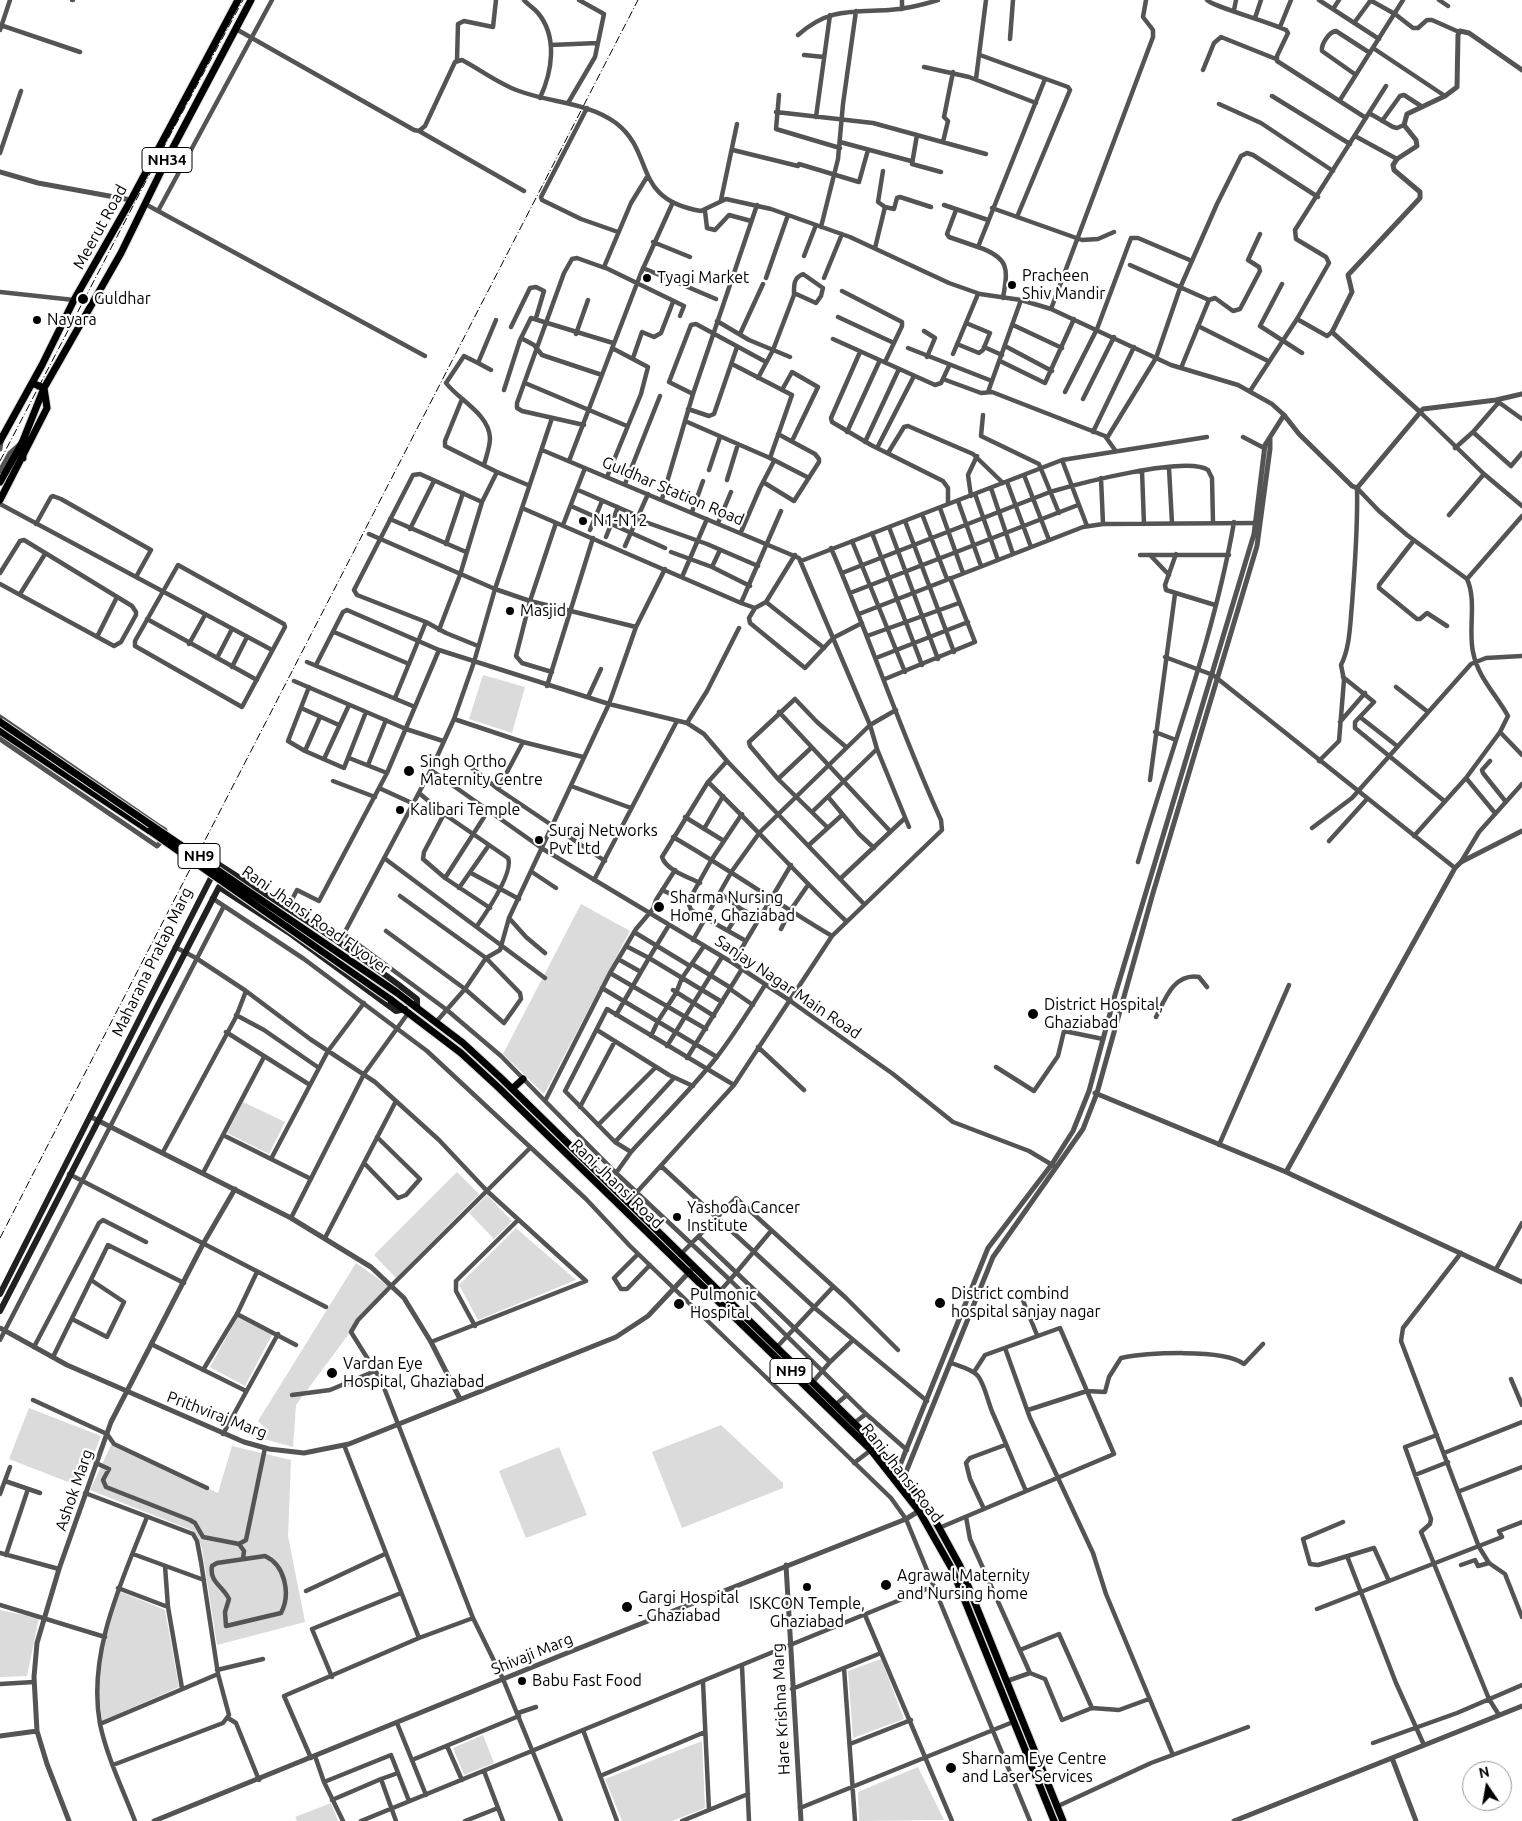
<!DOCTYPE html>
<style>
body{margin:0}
#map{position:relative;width:1522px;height:1821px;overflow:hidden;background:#fff;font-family:Ubuntu,sans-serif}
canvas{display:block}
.north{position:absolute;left:1462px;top:1761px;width:50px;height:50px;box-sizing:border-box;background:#fff;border:1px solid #999;border-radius:50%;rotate:348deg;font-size:14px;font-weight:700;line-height:20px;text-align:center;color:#000}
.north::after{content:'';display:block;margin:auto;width:18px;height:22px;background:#000;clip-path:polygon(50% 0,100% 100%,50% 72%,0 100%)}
</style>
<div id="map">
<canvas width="1522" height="1821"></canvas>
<div class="north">N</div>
</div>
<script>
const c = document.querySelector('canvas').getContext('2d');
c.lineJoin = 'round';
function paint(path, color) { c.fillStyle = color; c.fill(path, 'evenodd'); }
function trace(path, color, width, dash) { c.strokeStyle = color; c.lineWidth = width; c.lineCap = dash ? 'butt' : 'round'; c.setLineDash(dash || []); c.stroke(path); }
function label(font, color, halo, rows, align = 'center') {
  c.font = font + ' Ubuntu,sans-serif'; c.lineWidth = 4.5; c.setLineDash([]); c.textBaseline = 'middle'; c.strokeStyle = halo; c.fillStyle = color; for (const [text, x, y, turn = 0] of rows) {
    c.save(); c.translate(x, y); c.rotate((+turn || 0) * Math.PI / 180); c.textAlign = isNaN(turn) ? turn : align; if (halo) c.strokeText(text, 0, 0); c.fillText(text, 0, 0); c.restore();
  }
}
paint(new Path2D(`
 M483,675L525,687L512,733L469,719Z
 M581,904L630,931L544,1094L503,1054Z
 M243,1102L285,1122L269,1154L227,1133Z
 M457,1172L479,1194L396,1278L374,1255Z
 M487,1195L512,1221L494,1239L469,1213Z
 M516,1228L576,1280L478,1320L459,1285Z
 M356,1263L388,1286L348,1335L296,1405L293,1447L260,1438L265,1428L258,1421Z
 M238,1316L272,1335L245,1386L210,1367Z
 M29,1408L101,1436L81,1487L9,1459Z
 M721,1425L783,1483V1488L682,1528L652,1452Z
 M111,1445L218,1493L232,1446L291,1460L288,1536L305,1622L217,1645L202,1549L198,1537L191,1530L90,1490Z
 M559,1447L587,1515L526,1538L499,1471Z
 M119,1591L165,1610L179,1687L102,1721L98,1684L105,1634Z
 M0,1610L39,1618L27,1676L0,1677Z
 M881,1659L904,1719L853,1738L848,1671Z
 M483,1735L494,1763L464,1775L453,1748Z
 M702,1741L705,1808L672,1821H622L605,1779Z
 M918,1767L944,1820L859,1821L858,1792Z
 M331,1803L338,1821H297L295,1817Z`), '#dbdbdb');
const primary = new Path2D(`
 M0,482L22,443`);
const trunk = new Path2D(`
 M0,441L42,365L74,300L131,200L238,0
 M23,458L22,443L44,388L121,253L169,155L251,0
 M0,500L47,408L44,388L32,383
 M0,731L150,831
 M396,992L463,1043L501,1078L860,1429L926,1504L960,1566L1063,1821
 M390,999L461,1053L499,1088L871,1450L919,1511L952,1569L1054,1821
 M512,1089L523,1079`);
trace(primary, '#dbdbdb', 9);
trace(trunk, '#dbdbdb', 9);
trace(new Path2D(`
 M72,0H73
 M524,0C528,5 534,8 538,13C558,37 552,72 540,98
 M1207,0C1211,6 1273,23 1286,30L1288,33L1277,56V61L1366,118
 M1319,0L1379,39
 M1370,0L1395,14L1413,28H1418L1427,20H1432L1459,32
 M1439,0L1448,6
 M902,9V0
 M1333,9L1339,0
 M1234,10L1236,0
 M1255,18L1261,0
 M1354,23L1371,0
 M0,25L80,52
 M1280,27L1291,0
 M236,29L414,130L419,131L425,126L455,62L462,60C481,70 499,84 519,91C551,103 587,102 616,123C656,154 631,199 701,211L726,199L771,209L850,237L949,283L980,294L1021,300L1051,309L1171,365L1238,385L1272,404L1284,415
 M0,30L10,0
 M798,35C828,8 851,12 889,10C906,9 922,5 938,0
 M1010,39L1013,0
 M551,45L597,43
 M1373,48L1445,96
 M804,55L824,57
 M980,55L1068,87L1070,90L1017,217
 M457,60L458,24L464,21L493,27L496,0
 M924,67L969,77L1036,103
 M1203,70L1214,43L1221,37L1276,59
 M1356,75L1322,51C1321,44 1329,32 1336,31L1370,53
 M976,79L986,0
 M779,95L776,129L840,148
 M1272,96L1350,144
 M1340,100L1403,0
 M568,103L595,57L604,14L579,0
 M1219,104L1261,123L1333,171
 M587,108L541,197L542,200L581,219L618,232
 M776,112L873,123L986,154
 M1369,113L1393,127L1397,128L1404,125
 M816,117L830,15
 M1382,121L1400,96L1404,95L1421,106
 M419,131L524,191
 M917,135L912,164L941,172
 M1355,136L1397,159
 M840,142L911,161
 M943,142L948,121L944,117L953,72
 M733,150L798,166
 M0,153L21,91
 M169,155L183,162
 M799,164L859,182L868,150
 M647,177L631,203L604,267L684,306L680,316
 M721,200L737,124
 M147,205L425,356
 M944,205L988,220
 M885,207L894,209L897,198L900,197L931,207
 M992,208L1082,240L1098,239L1114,232
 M956,210L947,234L949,237L978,247
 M158,211L272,0
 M705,211L707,228L715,230L729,215L751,221
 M821,227L838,159L843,104L856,11
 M653,242L690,257
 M875,248L885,207L878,202L883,171
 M804,256L816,225
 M1130,265L1209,300
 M643,268L716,299
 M766,278L788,215
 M824,278L842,234
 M1282,284L1260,326L1302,353
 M842,291L902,322V326L885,362
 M0,292L74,300
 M1003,298C1008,269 1010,258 978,247L1045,79
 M1051,309L1153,37V30L1143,17L1146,0
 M838,317L894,343
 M1297,319L1327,336L1332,332
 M717,321L749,340L790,357
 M1013,325L1062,348
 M1198,326L1268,361
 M511,327L530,288L536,287L544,291L536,318
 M924,331L935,338L927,357
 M576,334L588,300
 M740,334L763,284
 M521,338L534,345L542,355L602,375
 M833,339L935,385L941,383L949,366
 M957,344L979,353L983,350L990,333L966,323
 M1005,346L1052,371
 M984,347L1002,355
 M908,348L992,381
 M860,352L831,418L832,422L871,445L943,481L948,488V504
 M953,354L978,294
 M633,358L642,332L654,337L661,333L673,302
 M1000,361L1045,383L1074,319
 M478,363L464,356L446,383C459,400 489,414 490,438C490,447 486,457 484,465
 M732,364L792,395L770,458
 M1181,368L1209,300L1215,298L1233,311L1240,309L1260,271L1259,267L1248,260L1260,234
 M491,370L478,363L496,320
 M758,378L773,350L794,295C794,286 793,278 803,274L823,288L821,296L816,303L794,293
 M943,379L981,393L992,392L1105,436L1115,450
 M525,383L627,426
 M504,390L520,340L531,318L613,343
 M782,390L792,372L818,387L792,441
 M1250,391L1297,319L1329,263L1326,257L1296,239L1295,230L1386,86
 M988,392L1021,300
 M1065,392L1097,329L1131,238H1138L1192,261
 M693,394L669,382L691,325L696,324L766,362
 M462,399L445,441V446L497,472L528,485
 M1083,399L1114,337
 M1497,401L1522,419
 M688,409L709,416L714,414L737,347
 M1419,411L1484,474L1522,506
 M983,415L981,436L1039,464L1059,513
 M685,421L770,458L809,478
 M584,425L522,411L517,408V403L564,273L572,259L577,258L605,268
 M847,432L880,360
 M1093,432L1134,347
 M1473,432L1499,402
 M1243,437L1264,448
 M1107,438L1156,358L1180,288L1217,204L1241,156L1247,153L1253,155L1318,197
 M865,442L899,369
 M877,448L914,376
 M1455,448L1473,432L1511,466L1522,453
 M542,450L799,558L870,725L877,749L909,827
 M888,453L904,427L908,426L973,454L1003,483
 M1062,460L1087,526
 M569,461L641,273L673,202
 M1169,468L1172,523
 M709,470L720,437
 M1142,471L1144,524
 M1024,475L1049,540
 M607,477L641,394L648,367L612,348
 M1101,478L1103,524
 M727,480L738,444
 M763,482L794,501L819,462V459L815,454L778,434
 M1007,482L1031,547
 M625,484L660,396
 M991,488L1013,554
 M1357,488L1379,511L1407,535L1467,579C1477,601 1468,629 1473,652C1478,678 1496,694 1508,716L1500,732L1466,778L1414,836
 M578,490L638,516
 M975,494L998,560
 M971,496L968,475L977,456
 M662,499L693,394L757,205
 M958,501L981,566
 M0,504L272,650
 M571,506L665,548
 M522,508L741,603L755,608L766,602
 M940,508L963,573
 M692,512L703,481
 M922,514L947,579
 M1449,515L1484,474
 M390,519L466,552
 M637,519L707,544L758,566
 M905,521L954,652
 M718,523L731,492
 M36,524L51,497L53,496L61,499L151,550L136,577
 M563,525L585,468
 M889,527L938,659
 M410,529L434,481
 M590,530L602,501
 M741,532L760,488L774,461
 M872,533L922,665
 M369,534L495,589L530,601L636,627
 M606,537L618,507
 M1414,540L1379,585V588L1417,619H1420L1427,613L1447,626
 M852,541L905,672
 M446,544L463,493
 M625,546L648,494
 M671,552L712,567L750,586
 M1176,554L1165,585L1166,590L1215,605
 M795,555L766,602L824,648
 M1140,555H1229
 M1150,555L1169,575
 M801,561L1062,460L1207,437
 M178,565L284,624L285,627L242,707L135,646V641Z
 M712,567L720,550
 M0,573L20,541L24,540L132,606L136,612V615L121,642L114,646L0,584
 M842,573L1050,492C1077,484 1187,455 1208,470L1212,478L1213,523
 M682,577L707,519
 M1467,579L1522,516
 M850,593L1078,505
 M20,594L45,554
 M741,603L781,511
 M755,608L749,618L750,623L805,668L833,638L862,623
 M859,614L1083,527L1103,524L1258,523
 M147,619L257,680
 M439,630L460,575L482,502L497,472
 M334,632L409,664
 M867,636L959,603
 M97,637L117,597
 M189,644L205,615
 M478,646L446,633L426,622L357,595L354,590L413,475L420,474L482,502
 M1165,657L1213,675L1455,868
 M217,658L232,629
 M876,658L968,622
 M307,662L415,707
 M316,665L343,612L347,610L439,650L609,704L687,723L704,734L727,761L864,904
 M232,667L247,637
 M552,672L522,663L516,656L530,601L556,523
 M1343,677L1374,702L1355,722V728L1443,800
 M885,679L975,642L950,578
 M294,681L406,729L443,741
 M547,686L593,538
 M309,687L288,741L305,751L344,768L366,712
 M1396,687L1428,712
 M588,697L601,669
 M395,698L426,622
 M301,708L339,725
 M779,712L890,831
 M1360,717L1397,746
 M454,719L523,742L583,757
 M1340,722L1365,693
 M687,723L707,691L739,628
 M1155,732L1176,740
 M1500,732L1522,755
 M305,751L320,717
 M349,758L387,773
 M324,759L349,705
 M1319,761L1339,741L1344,680L1341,665C1350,647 1350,625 1352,604C1355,565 1358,527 1357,488
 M1490,761L1482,770L1483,773L1506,802
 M368,765L386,720
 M472,768L498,789L605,861
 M431,770L543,849L733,963L789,1000L893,1074L953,1122L1029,1151L1054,1166
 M1466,778L1495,813
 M778,779L811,748
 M1150,780L1175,594
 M333,781L375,797
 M708,782C755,827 799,877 846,921
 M571,786L631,808
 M379,788L414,804
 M498,789L523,742
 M419,793L444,814L508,858C514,872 486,913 477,926
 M829,798L859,834L874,848
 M812,812L877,749
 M444,814L424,852L423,859L445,878L490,908
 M685,817L724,841
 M828,828L778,779L750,746L749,742L795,699L817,722L846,747
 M1312,828L1352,798L1471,664L1486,658L1522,656
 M704,829L723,796
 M673,837C727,868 778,904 832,936
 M1329,841L1367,799
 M809,845L842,815
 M384,858L545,978
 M1138,862C1171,749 1214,638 1234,522
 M1461,862L1479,832L1522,784
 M532,872L556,888
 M471,873L519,899
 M445,878L488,811
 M840,879L905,818
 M594,880L677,721
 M700,883C688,877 666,870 662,857L708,782L727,761
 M459,888L489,845
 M662,890L688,902L691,910L746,941
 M721,894L741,909L759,918
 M212,898L304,959L427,1051L586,1199L630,1246L891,1498L906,1519L1030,1821
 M688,902L712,859L742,814
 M287,909L297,890L319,901L387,773L439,650
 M509,918L526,937L545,953
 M781,929L790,911L808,885
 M728,930L741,909
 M386,931L465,989L504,1023L521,999L520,993L486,958L400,896
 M634,932L690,966
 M344,934L447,1010L501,1056L545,1101L610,973L636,929L653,909L656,900L675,870
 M693,940L732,871L760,832L870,725L896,710
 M339,943L431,770L454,719L474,662L495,589L552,418
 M626,946L649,958L669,925
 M175,947L196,958L246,991L310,1039L375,1082L439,1140L487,1191L586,1281L431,1342
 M618,959L641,972
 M733,963L791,865
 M692,964L731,988
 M610,973L706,1029
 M602,988L717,1057
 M730,989L753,1005
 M673,990L714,1016
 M236,1015L264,1030L319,1068
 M616,1015L649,958L722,1002
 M1156,1017C1165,999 1174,973 1199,977L1207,987
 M436,1022L465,989L486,958L500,950L509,918L609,704L636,627L665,569
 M597,1030L669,1075L693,1086
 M226,1032L310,1085
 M651,1036L658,1021L676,993L682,978L704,946
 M667,1046L722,957
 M758,1047L804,1090
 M264,1057L223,1135L311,1179
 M687,1058L742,969
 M996,1067L1034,1091L1058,1056L1064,1031L1103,1039
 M734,1085L607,1009L565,1091L615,1142L631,1152C659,1121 690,1091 716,1058C734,1035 750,1009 765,985
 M545,1101L616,1173L631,1152
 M580,1107L615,1041
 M598,1125L656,1067
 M615,1142L674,1078
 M1219,1145L1289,985
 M530,1148L391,1286L358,1320L351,1332L381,1380L473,1618L503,1679L561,1821
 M163,1152L236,1017L246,991
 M271,1159L328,1051L364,1003
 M364,1163L398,1198L406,1195L420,1179L377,1137
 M661,1166L816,1309L927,1401
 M203,1173L223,1135
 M616,1173L730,1280L719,1292
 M69,1174L326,1307
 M627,1203L734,1085L832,936L942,830L941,820C900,731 870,638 831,548
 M291,1218L364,1074L409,1012
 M771,1231L730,1280L866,1414L854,1423
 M699,1237L830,1362
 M325,1238L396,1101
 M1461,1253L1403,1328L1401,1341L1479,1547L1489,1563L1505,1574L1522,1617
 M638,1254L614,1278L621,1289H627L650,1265
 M680,1255L736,1198L846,1298L898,1350
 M1496,1269L1522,1223
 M1022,1298L1037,1335
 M237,1314L296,1345
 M72,1319L107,1337L124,1302L91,1280
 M475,1326L456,1291V1281L518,1220
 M0,1340L224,906
 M151,1344L246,1391
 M34,1347L99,1223L103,1220L146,1242
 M776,1348L833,1287
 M1005,1348L1030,1418L1093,1553L1106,1594L1173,1755
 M53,1357L108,1245L184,1283
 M951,1363C959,1366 972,1369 978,1376C986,1387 988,1404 994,1416C1005,1441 1015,1466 1026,1491
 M203,1370L237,1314L257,1272
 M1511,1379L1522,1405
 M812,1383L830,1362L853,1340
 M292,1395L330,1390L375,1371
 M33,1400L107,1434L114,1444L207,1488
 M835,1405L847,1395
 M1028,1410L1087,1391L1105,1392L1109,1377L1121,1358C1145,1353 1224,1348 1244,1364L1263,1344
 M866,1414L907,1450
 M223,1434L278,1334
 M1437,1435L1405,1447L1431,1519L1430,1524L1421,1532L1489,1699L1499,1715
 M344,1445L419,1638
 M1444,1453L1522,1422
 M96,1463L109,1469L103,1480L106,1487L190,1520L195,1523L203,1537L239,1544
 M854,1463L871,1450
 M1415,1475L1448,1462
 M5,1481L40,1493
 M1460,1491L1522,1467
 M85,1493L193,1534L197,1541L201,1562L218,1674L229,1715L223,1723L113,1765
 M0,1494L10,1467
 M984,1509L970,1479L966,1463L970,1458L1005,1445
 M966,1517L970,1539L1030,1673L1007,1681
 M1343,1522L1303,1539L1310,1564L1318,1565L1374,1548L1389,1581
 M939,1528L1114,1454L1060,1328L985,1355L974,1372
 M0,1553L59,1569
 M133,1554L204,1580
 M6,1555L28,1489
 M265,1556C285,1565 291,1594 281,1613L226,1626L225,1612L229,1599C223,1586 209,1582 212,1566L217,1563Z
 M1347,1556L1396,1683L1424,1745
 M243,1559L244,1551L239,1544L246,1540L265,1448
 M1461,1565L1475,1560L1478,1566L1489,1563
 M165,1566L168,1607
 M118,1588L168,1607L182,1688
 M306,1591L385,1554
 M0,1605L105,1637
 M1317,1609L1502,1537L1499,1531L1522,1522
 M865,1615L952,1821
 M1020,1650L1059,1634L1092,1708L1062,1720L1045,1679L1030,1673
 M742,1666L749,1821
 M844,1668L855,1821
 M217,1670L263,1659
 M332,1677L312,1629L401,1593
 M703,1682L709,1810
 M0,1684L34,1682
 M792,1689L881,1653
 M1092,1708L1119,1710L1149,1699
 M518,1713L536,1707
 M228,1718L236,1723L259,1780
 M397,1723L426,1795
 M100,1724L218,1674
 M583,1730L617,1821
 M1373,1743L1457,1713L1522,1685
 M850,1744L911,1720
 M447,1746L462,1780
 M315,1756L324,1782L343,1821
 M311,1758L284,1696L419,1638L473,1618
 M412,1760L519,1716
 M484,1771L503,1821
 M600,1776L705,1732
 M381,1779L398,1773
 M324,1782L391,1755L409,1801
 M332,1800L381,1779L396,1821
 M1056,1807L1151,1763L1248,1727
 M800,1808L1013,1722
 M135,1821C123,1790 107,1757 100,1724C87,1653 122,1581 147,1517
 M361,1821L934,1586
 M465,1821L498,1808
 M682,1821L748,1794`), '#545454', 4.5);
trace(new Path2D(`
 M0,172L38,183L131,200
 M1419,411L1332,332L1352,292L1348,275L1420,198V192L1394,170L1393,165L1397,159L1417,146L1416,140L1404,125L1407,114L1445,96L1457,87L1458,35L1460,31L1469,33L1522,70
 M0,449L1,441
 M0,471L10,453L19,445
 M0,717L160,827L165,830V838L157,846L0,739
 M1095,1093L1286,1172L1522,1282
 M91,1117L291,1218L371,1267L404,1298L431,1342L460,1399
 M1286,1172L1455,868L1461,862L1522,831
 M0,1328L67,1365L244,1442L269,1449L304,1453L349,1444L616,1337L648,1316L693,1268
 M898,1470L988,1248L1052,1164L1073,1131L1089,1091L1115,995L1254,534L1265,445L1284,415L1299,434L1352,486L1357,488L1423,409L1496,400L1522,394
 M904,1477L993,1257L1083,1129L1097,1093L1153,893L1257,546L1270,449V438
 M786,1565L801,1821
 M0,1736L37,1731
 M1392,1758L1416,1821
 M69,1821L47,1764L37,1731L34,1677L37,1643L59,1569L111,1422L203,1244L235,1189
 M154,1821L567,1653L906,1519L919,1511
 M1234,1821L1522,1706`), '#545454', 5);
trace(new Path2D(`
 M0,1294L218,864C285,907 354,949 417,999V1007
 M0,1311L219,887L291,934L396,1011L405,1009`), '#212121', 6);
trace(primary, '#000', 7);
trace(trunk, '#000', 7);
trace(new Path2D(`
 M0,461L170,135L243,0
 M0,1238L638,0`), '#000', 1, [8, 2.5, 1, 2.5]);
const trunkBridge = new Path2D(`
 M0,722L396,992
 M150,831L390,999`);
trace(trunkBridge, '#dbdbdb', 9, []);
trace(trunkBridge, '#000', 7);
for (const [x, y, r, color] of [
 [647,278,5,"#000"],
 [1012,285,5,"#000"],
 [83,299,6,"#000"],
 [37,320,5,"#000"],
 [583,521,5,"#000"],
 [510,611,5,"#000"],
 [409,771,6,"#000"],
 [400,810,5,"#000"],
 [539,840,5,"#000"],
 [659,907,6,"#000"],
 [1033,1014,6,"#000"],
 [677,1217,5,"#000"],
 [940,1303,6,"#000"],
 [679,1304,6,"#000"],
 [332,1373,6,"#000"],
 [886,1585,6,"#000"],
 [807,1587,5,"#000"],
 [627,1607,6,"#000"],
 [522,1681,5,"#000"],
 [951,1768,6,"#000"]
]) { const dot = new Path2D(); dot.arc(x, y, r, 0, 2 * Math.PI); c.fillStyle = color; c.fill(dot); trace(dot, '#fff', 2); }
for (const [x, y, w] of [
 [167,160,50],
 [199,856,42],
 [791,1371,42]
]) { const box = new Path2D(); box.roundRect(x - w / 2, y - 12.5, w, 25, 4); c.fillStyle = '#fff'; c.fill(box); trace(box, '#000', 1); }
label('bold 15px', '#000', null, [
 ["NH34",167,160],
 ["NH9",199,856],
 ["NH9",791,1371]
]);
label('16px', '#000', '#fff', [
 ["Meerut Road",100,227,-61],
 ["Guldhar Station Road",673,491,23],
 ["Rani Jhansi Road Flyover",316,920,35],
 ["Maharana Pratap Marg",152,962,-64],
 ["Sanjay Nagar Main Road",788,987,34],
 ["Rani Jhansi Road",617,1184,44],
 ["Prithviraj Marg",217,1415,21],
 ["Rani Jhansi Road",902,1473,52],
 ["Ashok Marg",74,1490,-71],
 ["Shivaji Marg",532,1654,-22],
 ["Hare Krishna Marg",781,1709,-93]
]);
label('16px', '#000', '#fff', [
 ["Pracheen",1022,276],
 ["Shiv Mandir",1022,294],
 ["Tyagi Market",657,278],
 ["Guldhar",94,299],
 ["Nayara",47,320],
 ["N1-N12",593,521],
 ["Masjid",520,611],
 ["Singh Ortho",420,762],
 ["Maternity Centre",420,780],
 ["Kalibari Temple",410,810],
 ["Suraj Networks",549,831],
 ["Pvt Ltd",549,849],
 ["Sharma Nursing",670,898],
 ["Home, Ghaziabad",670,916],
 ["District Hospital,",1044,1005],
 ["Ghaziabad",1044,1023],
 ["Yashoda Cancer",687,1208],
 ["Institute",687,1226],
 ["District combind",951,1294],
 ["hospital sanjay nagar",951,1312],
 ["Pulmonic",690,1295],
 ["Hospital",690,1313],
 ["Vardan Eye",343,1364],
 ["Hospital, Ghaziabad",343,1382],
 ["Agrawal Maternity",897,1576],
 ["and Nursing home",897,1594],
 ["Gargi Hospital",638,1598],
 ["- Ghaziabad",638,1616],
 ["ISKCON Temple,",807,1604,"center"],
 ["Ghaziabad",807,1622,"center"],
 ["Babu Fast Food",532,1681],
 ["Sharnam Eye Centre",962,1759],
 ["and Laser Services",962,1777]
], 'left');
</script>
